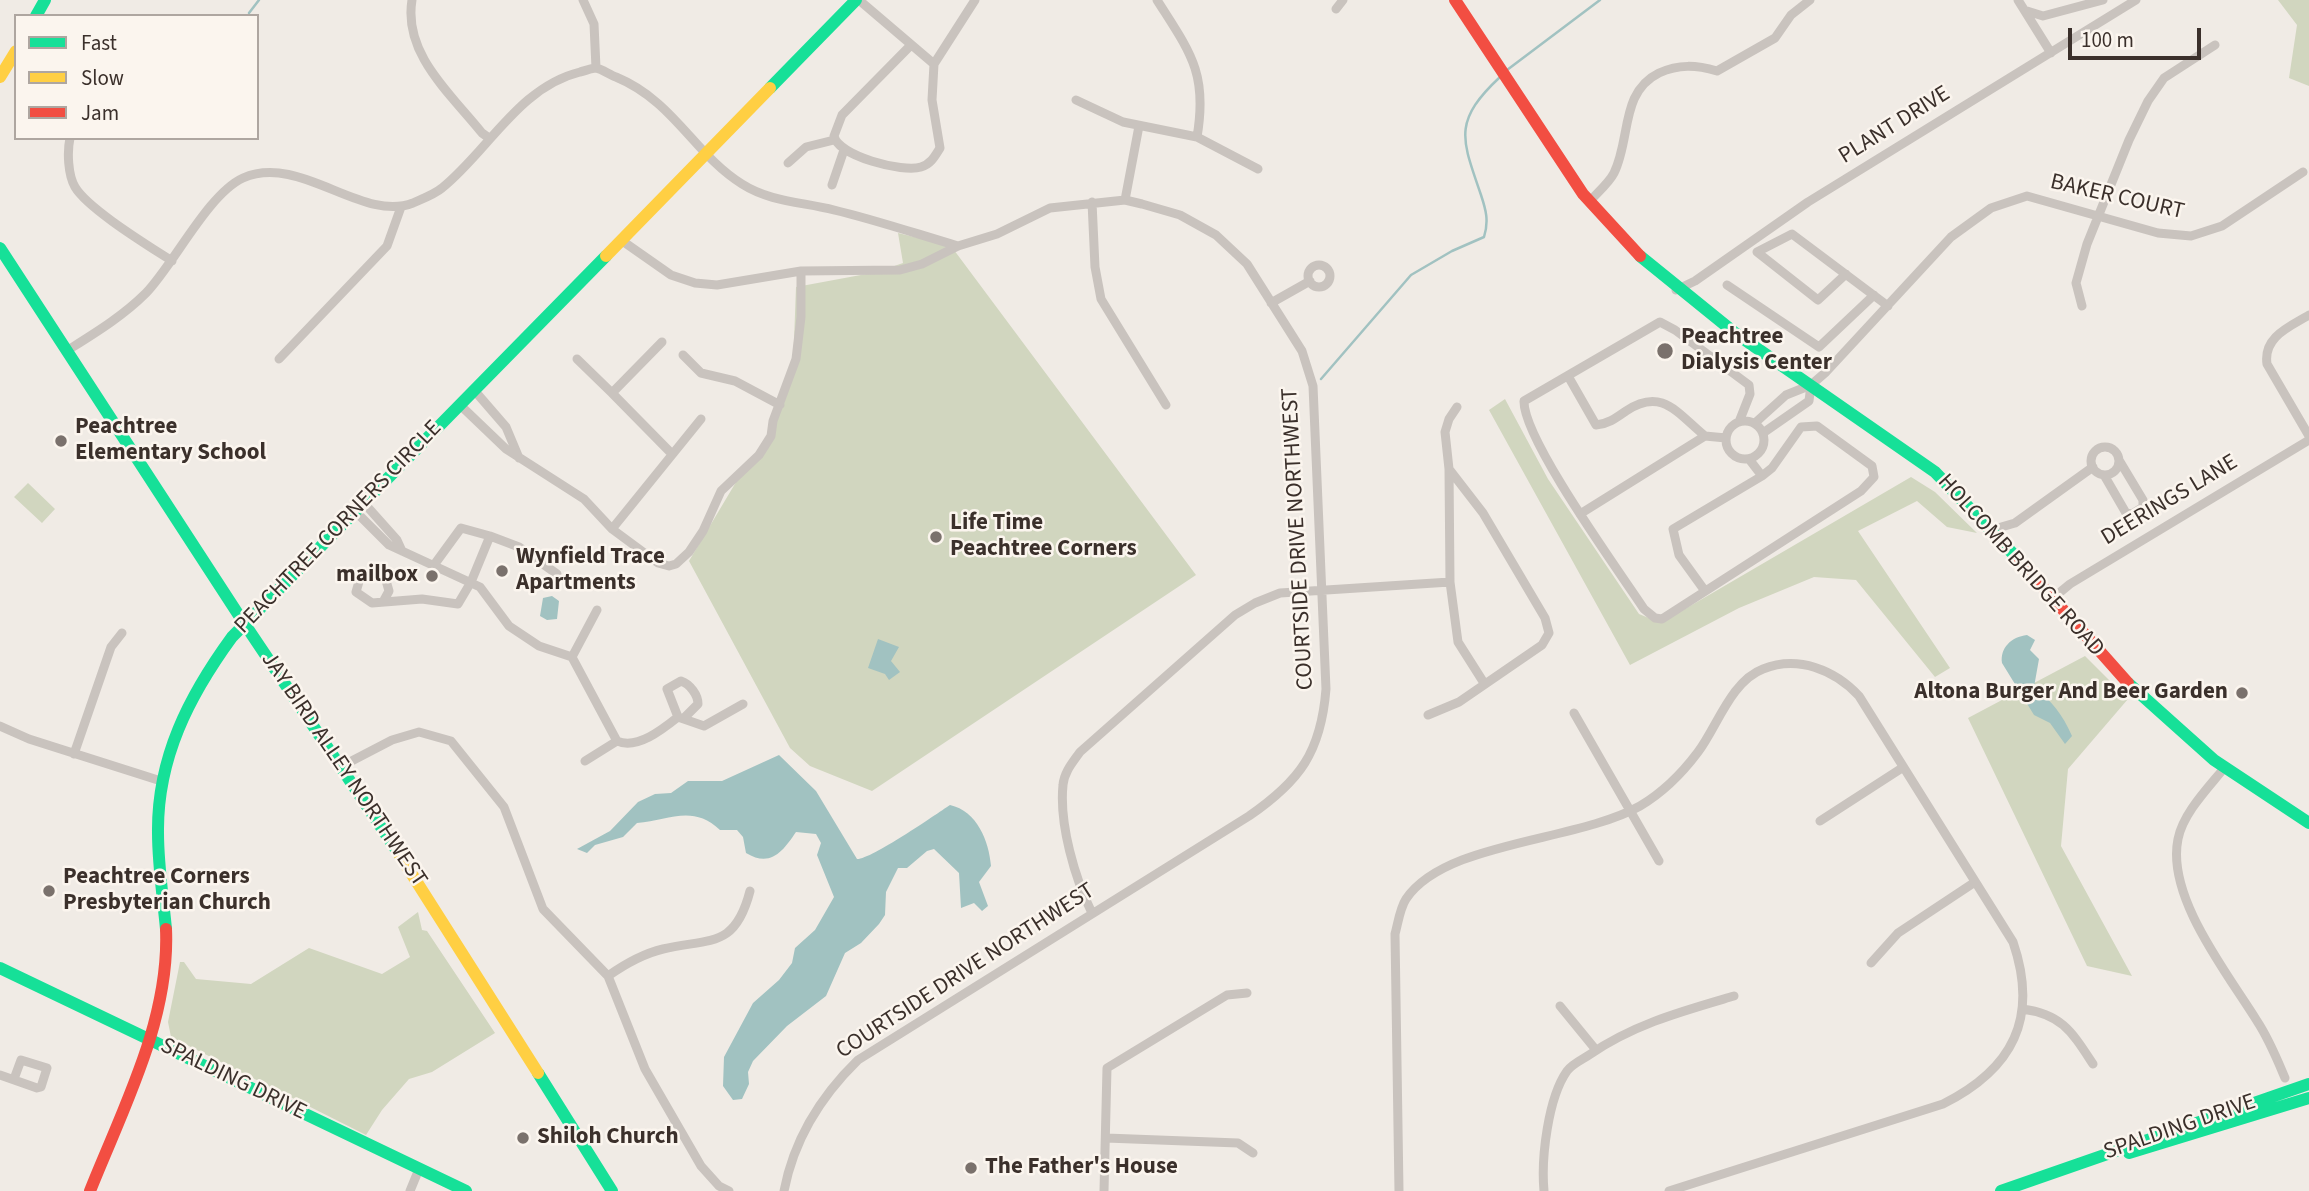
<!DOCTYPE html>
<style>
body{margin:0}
#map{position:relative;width:2309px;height:1191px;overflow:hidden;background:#f0ebe5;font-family:"Source Sans 3",sans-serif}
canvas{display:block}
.legend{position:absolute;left:14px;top:14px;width:245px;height:126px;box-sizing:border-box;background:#fbf5ee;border:2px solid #aea6a0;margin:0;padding:9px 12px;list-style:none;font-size:21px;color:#3b302b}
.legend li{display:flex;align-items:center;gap:14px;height:35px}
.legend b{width:35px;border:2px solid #aea6a0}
.scale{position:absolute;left:2068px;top:28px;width:133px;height:32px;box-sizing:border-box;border:4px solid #3b302b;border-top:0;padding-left:9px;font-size:21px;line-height:24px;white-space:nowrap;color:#3b302b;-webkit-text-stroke:5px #fbf5ee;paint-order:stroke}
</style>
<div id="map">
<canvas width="2309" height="1191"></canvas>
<ul class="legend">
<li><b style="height:9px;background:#16e098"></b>Fast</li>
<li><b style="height:9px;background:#ffcf43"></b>Slow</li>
<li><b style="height:9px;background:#f24e42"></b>Jam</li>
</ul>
<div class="scale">100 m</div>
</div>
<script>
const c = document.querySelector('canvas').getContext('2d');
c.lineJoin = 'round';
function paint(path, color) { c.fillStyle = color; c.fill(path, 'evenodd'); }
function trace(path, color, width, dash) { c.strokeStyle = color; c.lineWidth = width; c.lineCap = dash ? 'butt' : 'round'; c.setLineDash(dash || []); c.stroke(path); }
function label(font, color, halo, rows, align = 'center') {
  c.font = font + ' "Source Sans 3",sans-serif'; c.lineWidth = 5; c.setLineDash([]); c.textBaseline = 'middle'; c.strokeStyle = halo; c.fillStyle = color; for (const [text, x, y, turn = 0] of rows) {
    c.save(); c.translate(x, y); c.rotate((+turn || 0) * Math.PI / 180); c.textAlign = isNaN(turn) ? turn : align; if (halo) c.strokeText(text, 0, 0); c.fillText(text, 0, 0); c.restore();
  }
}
paint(new Path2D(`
 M2278,0H2309V86L2289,78L2297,25Z
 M898,233L951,246L1196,575L872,791L810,766L790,748L689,561L745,467L766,439L793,368L796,287L877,272L903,263Z
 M1505,399L1548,479L1639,614L1661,623L1911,477L1935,492L1977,533L1947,527L1917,501L1858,531L1950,668L1935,677L1856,580L1814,577L1739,608L1630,665L1489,410Z
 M28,483L55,509L42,523L14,497Z
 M2085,656L2128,699L2068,769L2061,846L2132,976L2087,966L1968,718Z
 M418,912L422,930L427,931L495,1033L432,1072L409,1079L382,1110L366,1135L171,1037L168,1022L180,962H184L196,979L251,984L309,948L382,974L410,957L398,927Z`), '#d1d6bf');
paint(new Path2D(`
 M552,596L559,601L557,619L547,620L540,616L543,598Z
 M2027,635L2035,640L2030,650L2039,659L2034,687C2051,700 2063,715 2072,736L2065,744L2050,723L2034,715L2002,663C2000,648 2011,637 2027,635Z
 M878,639L899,647L891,661L900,672L889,680L885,674L868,668Z
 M779,755L816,791L857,859C870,860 935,815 950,805C977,811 989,841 991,866L979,882L988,906L982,911L974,903L961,908L959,873L934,849L927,851L907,868H898L886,892L885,915L879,924L861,943L845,953L826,996L787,1026L753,1061L748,1072L749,1084L742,1099L733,1100L723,1086L724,1057L753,1003L779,980L792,963L795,948L815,930L834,897L817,855L821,843L816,834L796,832C783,851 771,868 746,853L743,837L737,830H720C693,804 669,820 637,823L623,837L595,845L587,853L577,849L610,831L638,802L655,794L671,793L688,781H722Z`), '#a1c2c1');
trace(new Path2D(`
 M249,13L259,0
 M1507,70L1600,0
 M1321,379L1411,275L1452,251L1484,237C1489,221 1486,210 1481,195C1462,139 1452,122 1500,77`), '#a1c2c1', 2.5);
trace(new Path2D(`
 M412,0C403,54 451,94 482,133L489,138
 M583,0L594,24L596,68
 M859,0L934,64
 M1157,0C1190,52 1208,73 1197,137
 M2018,0L2051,53
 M1336,9L1343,0
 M2027,11L2043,16L2103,0
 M910,46L842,115L834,136C838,156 903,173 921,167C931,164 935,156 940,148L932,100L934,64L975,0
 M1076,100L1123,122L1197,137L1258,169
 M70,138C67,152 68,175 75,187C88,209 149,246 172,261
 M788,163L806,147L834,140
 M832,185L844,150
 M1125,200L1139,126
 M1092,202L1095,267L1101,299L1166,405
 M1589,202C1597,193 1609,183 1614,173C1631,139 1620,92 1659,73C1679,64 1696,65 1717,71L1775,38L1791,15L1810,0
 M621,240L671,275L695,283L717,285L801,271L900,270L922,264L958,246L997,234L1050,208L1125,200L1142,204L1180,215L1216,235L1247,264L1302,351L1313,386L1326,689C1321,752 1300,781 1249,816L858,1060C820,1097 794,1139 784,1191
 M1308 276a11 11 0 1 1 22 0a11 11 0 1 1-22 0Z
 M1846,274L1818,300L1757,252L1792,234L1888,306
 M1727,285L1819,347L1874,295
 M1676,290L1695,281L1808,202L2136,0
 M1271,303L1310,281
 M2082,306L2076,283L2087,244L2129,140L2148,101L2164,78L2215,45
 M2309,315C2289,327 2263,337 2267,364L2309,436
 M662,342L612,393L672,454
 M68,350C95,333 123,316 146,293C174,264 208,194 243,178C300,153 362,223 413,203C422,199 435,194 442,188C488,151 519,87 580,72C585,71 592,68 596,68C602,69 610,75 616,77C674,101 694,154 742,184C770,202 803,202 834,210C876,220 917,234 958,246
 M683,355L701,373L735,381L780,405
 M279,359L387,246L401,207
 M577,359L612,393
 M1568,376L1596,425C1608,424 1616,418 1626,411C1662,387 1677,413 1705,436
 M474,390L506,427L519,458
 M459,404L506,449L584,499L612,529L658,563L669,566L676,564L689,552L703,531L721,491L759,455L771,436L773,421L796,359L801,317V271
 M1457,407L1449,419L1445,432L1449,469L1450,582L1458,642L1484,683
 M1726 440a19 19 0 1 1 38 0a19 19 0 1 1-38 0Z
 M1755,423L1786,395L1811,385L1826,372L1951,237L1991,208L2027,196L2158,233L2191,236L2222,226L2303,172
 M1763,433L1809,401L1811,385
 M2091 461a14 14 0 1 1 28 0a14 14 0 1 1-28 0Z
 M1749,459L1762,476
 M2104,475L2126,513L2132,514L2143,507V500L2119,460
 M364,503L397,540L402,551
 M355,511L389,545L480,587L509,626L539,646L572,657L617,741C637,750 663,729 678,717L704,726L743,704
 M1580,514L1705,436L1726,438
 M612,529L701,419
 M1991,530L2015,523L2093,467
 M434,565L461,528L490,536
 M1705,591L1679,555L1673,529L1762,476L1772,468L1801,427L1817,426L1872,466L1874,477L1861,491L1662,619L1655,618L1644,609C1619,571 1523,439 1524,401L1660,322L1675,330L1749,385L1750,394L1739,422
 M2053,598L2070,584L2309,440
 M383,602L389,591L385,577L367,573L360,578L356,592L372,603L422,599L458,604L471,582L490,536L519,547L557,574
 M572,657L597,610
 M1574,713L1659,861
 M1428,715L1459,702L1542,645L1549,633L1545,618L1483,513L1449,469
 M678,717L667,689L681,681C690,684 698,695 698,704L685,717
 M0,726L29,739L161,781
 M74,754L111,647L122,633
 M585,761L617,741
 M342,766L392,740L419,732L451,741L504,807L543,909L608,976L645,1069L701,1166L719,1186L729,1191
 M2225,767C2209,787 2183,813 2178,839C2166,897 2228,974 2257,1021C2269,1039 2277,1059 2285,1078
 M1820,821L1902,768
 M1092,913C1075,879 1059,824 1063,785C1064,772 1073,762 1080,752L1235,615L1255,603L1280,593L1450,582
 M1871,963L1898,933L1975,882
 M608,976C625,964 642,954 663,949C710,938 735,949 750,891
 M1560,1006L1596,1050
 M2022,1009C2062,1014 2072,1032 2093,1064
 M0,1075L37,1088L41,1087L47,1068L21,1060L14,1079
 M1106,1138L1238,1143L1253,1153
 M410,1191L419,1169
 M1104,1191L1107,1068L1227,995L1247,993
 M1399,1191L1395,934C1398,923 1400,908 1406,899C1445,841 1576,842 1640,806C1662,793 1683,772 1698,752C1717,727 1731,681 1763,669C1798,655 1835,670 1859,696L2013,942C2039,1018 2013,1069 1943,1104L1669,1191
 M1544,1191C1541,1158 1548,1098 1567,1071C1572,1064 1583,1059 1589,1055C1634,1024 1683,1011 1734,996`), '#c9c3be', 9);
trace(new Path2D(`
 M36,16L45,0
 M770,88L856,0
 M0,248L238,614L399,854
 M1640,256L1735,333L1935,472L2018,559
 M2128,683L2214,760L2309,823
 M166,929C163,897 158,865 158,833C157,758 189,696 232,637L606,256
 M0,968L466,1191
 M538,1073L612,1191
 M2129,1153L2309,1098
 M2001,1191L2309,1084`), '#16e098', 12);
trace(new Path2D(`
 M0,77L16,51
 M606,256L770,88
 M399,854L538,1073`), '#ffcf43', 12);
trace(new Path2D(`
 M1455,0L1583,194L1640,256
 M2018,559L2128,683
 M90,1191C123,1108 170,1020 166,929`), '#f24e42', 12);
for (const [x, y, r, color] of [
 [1665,351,9,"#7a716c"],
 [61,441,7,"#7a716c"],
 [936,537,7,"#7a716c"],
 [502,571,7,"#7a716c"],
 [432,576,7,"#7a716c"],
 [2242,693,7,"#7a716c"],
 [49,891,7,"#7a716c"],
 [523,1138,7,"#7a716c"],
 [971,1168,7,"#7a716c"]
]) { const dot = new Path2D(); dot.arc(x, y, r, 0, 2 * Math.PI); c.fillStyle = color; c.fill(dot); trace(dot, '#fbf5ee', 2.5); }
label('23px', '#3b302b', '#fbf5ee', [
 ["PLANT DRIVE",1895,126,-32],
 ["BAKER COURT",2117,198,13],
 ["DEERINGS LANE",2170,501,-31],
 ["PEACHTREE CORNERS CIRCLE",339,528,-46],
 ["COURTSIDE DRIVE NORTHWEST",1299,539,-93],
 ["HOLCOMB BRIDGE ROAD",2020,566,48],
 ["JAY BIRD ALLEY NORTHWEST",343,770,56],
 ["COURTSIDE DRIVE NORTHWEST",966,972,-33],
 ["SPALDING DRIVE",233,1080,26],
 ["SPALDING DRIVE",2180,1128,-19]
]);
label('bold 23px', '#3b302b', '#fbf5ee', [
 ["Peachtree",1681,338],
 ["Dialysis Center",1681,364],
 ["Peachtree",75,428],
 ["Elementary School",75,454],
 ["Life Time",950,524],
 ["Peachtree Corners",950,550],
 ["Wynfield Trace",516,558],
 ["Apartments",516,584],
 ["mailbox",418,576,"right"],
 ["Altona Burger And Beer Garden",2228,693,"right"],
 ["Peachtree Corners",63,878],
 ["Presbyterian Church",63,904],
 ["Shiloh Church",537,1138],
 ["The Father's House",985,1168]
], 'left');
</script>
